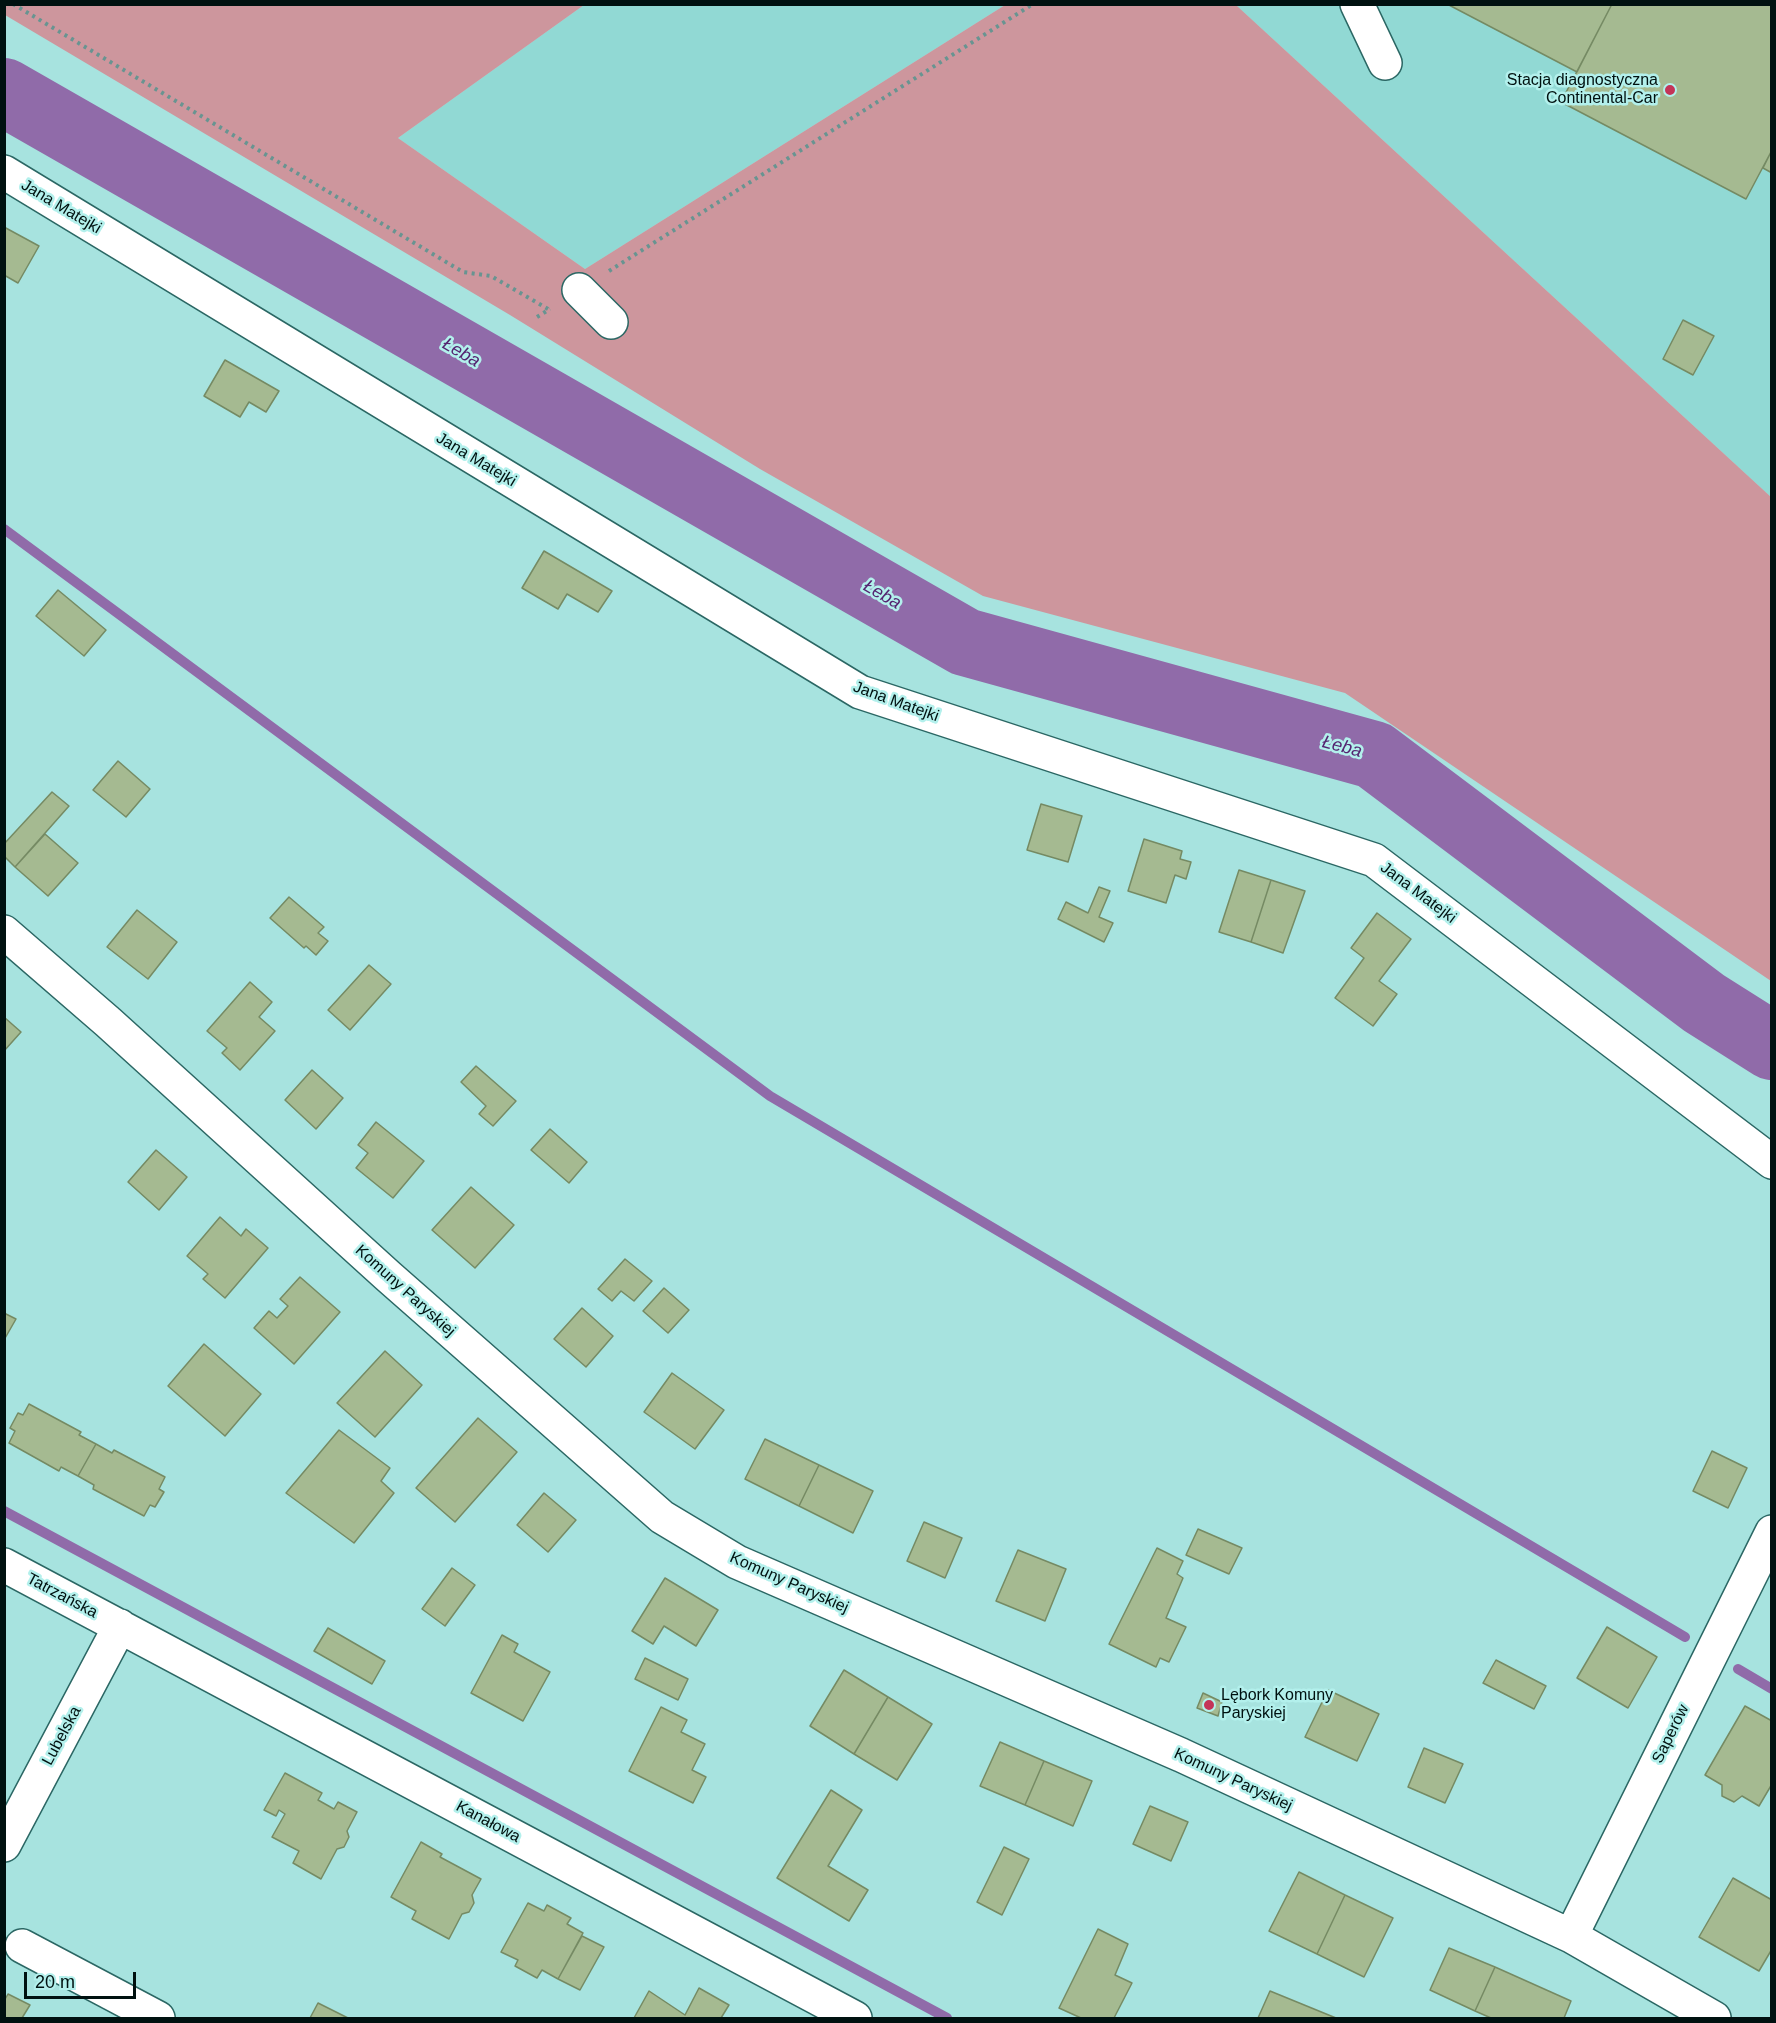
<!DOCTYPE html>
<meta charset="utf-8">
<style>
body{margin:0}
#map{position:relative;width:1776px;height:2023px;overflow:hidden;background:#a7e3df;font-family:Helvetica,sans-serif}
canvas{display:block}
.frame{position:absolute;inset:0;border:6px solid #001110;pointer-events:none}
.scale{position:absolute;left:24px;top:1972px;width:112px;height:27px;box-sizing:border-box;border:3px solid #001110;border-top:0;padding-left:8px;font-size:18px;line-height:21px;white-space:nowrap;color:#001110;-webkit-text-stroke:4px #b3f0ec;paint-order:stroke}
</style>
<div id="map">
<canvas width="1776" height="2023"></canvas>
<div class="frame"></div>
<div class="scale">20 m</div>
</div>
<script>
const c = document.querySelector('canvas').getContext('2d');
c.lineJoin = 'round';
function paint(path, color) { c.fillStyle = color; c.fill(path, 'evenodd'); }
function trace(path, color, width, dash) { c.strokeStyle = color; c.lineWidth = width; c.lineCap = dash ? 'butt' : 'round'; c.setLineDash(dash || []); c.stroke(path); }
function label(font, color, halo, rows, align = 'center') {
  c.font = font + ' Helvetica,sans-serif'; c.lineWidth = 5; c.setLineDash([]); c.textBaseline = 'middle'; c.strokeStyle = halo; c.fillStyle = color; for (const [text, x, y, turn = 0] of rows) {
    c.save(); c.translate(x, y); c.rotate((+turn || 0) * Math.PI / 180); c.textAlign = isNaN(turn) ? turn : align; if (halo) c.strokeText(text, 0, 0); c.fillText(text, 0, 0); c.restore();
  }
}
paint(new Path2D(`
 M584,5H1005L585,269L398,138Z
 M1236,5H1771V497Z`), '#91d9d4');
paint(new Path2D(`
 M5,4L584,5L398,138L585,269L1005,5H1236L1771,497V981L1345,693L983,596L760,469L510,315L5,15Z`), '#cd969d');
trace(new Path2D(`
 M4,529L770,1096L1685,1637
 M4,1511L947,2018
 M1738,1669L1772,1689`), '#906ba9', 10);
trace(new Path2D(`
 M4,92L965,642L1374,755L1704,1003L1772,1046`), '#906ba9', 68);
const building = new Path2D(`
 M1447,4H1612L1577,72Z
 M1612,4H1772V150L1746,199L1561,102Z
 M1772,150V173L1763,168Z
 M4,227L39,246L18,283L4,275Z
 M1683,320L1714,336L1693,375L1663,359Z
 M225,360L279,391L266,412L249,402L240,417L204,396Z
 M544,551L612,591L598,612L567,594L558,609L522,588Z
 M58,590L106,630L84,656L36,616Z
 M118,761L150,789L126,817L93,790Z
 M52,792L69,806L15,867L4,856V844Z
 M1041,804L1082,816L1068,862L1027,850Z
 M45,834L78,863L48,896L15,867Z
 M1144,839L1182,851L1180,859L1191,862L1186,879L1175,875L1166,903L1128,891Z
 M1239,870L1271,880L1251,942L1219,932Z
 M1271,880L1305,891L1283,953L1251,942Z
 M1099,887L1110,891L1099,917L1113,923L1104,942L1058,919L1066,902L1088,913Z
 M289,897L324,927L318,933L328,941L316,955L306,946L304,948L270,918Z
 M137,910L177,942L148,979L107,947Z
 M1377,913L1411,939L1379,981L1397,994L1373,1026L1335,998L1364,958L1351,948Z
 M369,965L391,984L350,1030L328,1010Z
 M250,982L272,1002L259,1017L275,1031L240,1070L222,1053L227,1048L207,1031Z
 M4,1017L21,1032L4,1051Z
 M476,1066L516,1101L493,1126L479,1114L486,1106L461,1082Z
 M312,1070L343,1098L316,1129L285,1100Z
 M376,1122L424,1161L393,1198L356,1168L368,1153L358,1145Z
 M550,1129L587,1162L569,1183L531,1150Z
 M156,1150L187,1177L159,1210L128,1182Z
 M471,1187L514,1225L475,1268L432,1230Z
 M220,1217L241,1236L246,1229L268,1248L225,1298L203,1279L208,1274L187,1256Z
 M625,1259L652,1281L634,1301L621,1291L612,1301L598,1289Z
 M300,1277L340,1312L294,1364L254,1328L269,1311L277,1318L288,1306L280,1299Z
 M664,1288L689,1310L668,1333L643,1311Z
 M582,1308L613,1336L586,1367L554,1339Z
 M4,1313L16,1319L4,1340Z
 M204,1344L261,1394L225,1436L168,1386Z
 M385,1351L422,1385L375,1437L337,1403Z
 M672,1373L724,1410L695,1449L644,1412Z
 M29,1404L81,1432L79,1435L96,1444L78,1476L61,1467L59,1471L9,1443L15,1431L10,1428L18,1413L23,1415Z
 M478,1418L517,1452L455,1522L416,1488Z
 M339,1430L390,1468L381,1481L394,1493L354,1543L286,1493Z
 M765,1439L819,1465L799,1506L745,1479Z
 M96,1444L112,1453L114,1450L165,1477L159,1489L164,1492L155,1507L150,1505L144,1516L93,1489L94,1485L78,1476Z
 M1712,1451L1747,1468L1728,1508L1693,1491Z
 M819,1465L873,1491L853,1533L799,1506Z
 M544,1493L576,1520L548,1552L517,1525Z
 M924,1522L962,1538L945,1578L907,1561Z
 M1198,1529L1242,1548L1229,1574L1186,1555Z
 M1157,1548L1183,1561L1177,1574L1183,1578L1166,1618L1186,1627L1169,1662L1160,1658L1156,1667L1109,1644Z
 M1018,1550L1066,1569L1045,1621L996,1601Z
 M452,1568L475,1585L445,1626L422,1609Z
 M665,1578L718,1610L696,1646L664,1626L653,1644L632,1631Z
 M1607,1627L1657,1657L1628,1708L1577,1678Z
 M328,1628L385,1661L372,1684L314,1651Z
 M502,1635L518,1644L514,1652L550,1672L523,1721L471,1693Z
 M645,1658L688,1679L678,1700L635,1679Z
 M1496,1660L1546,1686L1534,1709L1483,1683Z
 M844,1670L888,1697L854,1754L810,1726Z
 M1328,1690L1379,1714L1357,1761L1305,1737Z
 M1203,1693L1222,1702L1218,1716L1197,1708Z
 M888,1697L932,1724L897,1780L854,1754Z
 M1745,1706L1772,1721V1784L1759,1806L1742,1796L1734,1802L1722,1796V1785L1705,1775Z
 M661,1707L687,1720L681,1732L705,1744L692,1770L706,1777L693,1803L629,1771Z
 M1000,1742L1044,1761L1025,1805L980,1786Z
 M1424,1748L1463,1764L1445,1803L1408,1787Z
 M1044,1761L1092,1781L1073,1826L1025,1805Z
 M285,1773L322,1793L318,1800L334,1809L338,1802L357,1812L347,1831L349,1837L344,1847L337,1849L321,1879L293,1863L299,1851L272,1837L285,1814L279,1810L276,1816L264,1810Z
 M831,1790L862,1810L828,1866L868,1890L849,1921L777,1878Z
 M1150,1806L1188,1822L1171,1861L1133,1844Z
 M421,1842L442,1854L440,1857L481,1879L472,1895L474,1903L469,1912L462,1914L449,1939L412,1919L416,1911L391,1897Z
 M1004,1847L1029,1859L1002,1915L977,1902Z
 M1299,1872L1345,1895L1317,1954L1269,1931Z
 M1733,1878L1772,1900V1949L1759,1971L1699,1937Z
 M1345,1895L1393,1918L1364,1977L1317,1954Z
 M528,1903L544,1911L547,1905L571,1918L567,1924L583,1933L558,1979L542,1970L537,1978L515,1966L518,1960L501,1952Z
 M1098,1929L1128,1944L1115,1975L1132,1983L1114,2018H1081L1059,2008Z
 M582,1936L604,1947L580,1990L558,1979Z
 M1449,1948L1495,1967L1475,2011L1430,1990Z
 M1495,1967L1571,2001L1564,2018H1491L1475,2011Z
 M699,1988L729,2005L721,2018H634L649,1991L685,2015Z
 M1270,1991L1336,2018H1258Z
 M8,1994L30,2005L22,2018H4V2001Z
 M318,2003L348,2018H310Z`);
paint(building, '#a5ba91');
trace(building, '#758a63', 1.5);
const minor = new Path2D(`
 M1357,4L1385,63
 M4,172L860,692L1374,860L1772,1162
 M579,290L611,322
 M4,932L108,1022L388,1276L662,1517L737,1562L1181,1755L1571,1936L1714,2018
 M4,1565L855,2018
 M4,1845L120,1626
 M1571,1936L1772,1532
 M22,1946L158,2018`);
trace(minor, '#2b6764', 36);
trace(new Path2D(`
 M13,4L463,272L491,276L548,309
 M609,271L1033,4
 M537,317L550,309`), '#689491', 4, [3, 4.5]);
trace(minor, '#fff', 33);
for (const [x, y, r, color] of [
 [1670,90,6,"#c43458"],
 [1209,1705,6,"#c43458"]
]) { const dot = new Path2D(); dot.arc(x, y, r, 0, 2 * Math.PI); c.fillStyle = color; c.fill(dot); trace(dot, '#b3f0ec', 2); }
label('16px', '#001110', '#b3f0ec', [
 ["Stacja diagnostyczna",1658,81],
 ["Continental-Car",1658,99],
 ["Lębork Komuny",1221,1696,"left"],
 ["Paryskiej",1221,1714,"left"]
], 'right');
label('16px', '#001110', '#b3f0ec', [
 ["Jana Matejki",61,207,31],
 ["Jana Matejki",476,460,31],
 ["Jana Matejki",896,702,20],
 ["Jana Matejki",1418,893,37],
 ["Komuny Paryskiej",405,1291,42],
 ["Komuny Paryskiej",789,1583,24],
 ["Tatrzańska",62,1596,28],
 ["Saperów",1671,1734,-64],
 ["Lubelska",62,1736,-62],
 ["Komuny Paryskiej",1233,1780,25],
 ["Kanałowa",488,1822,28]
]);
label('italic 18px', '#552571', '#b3f0ec', [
 ["Łeba",461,353,30],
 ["Łeba",882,595,30],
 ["Łeba",1342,747,15]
]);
</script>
